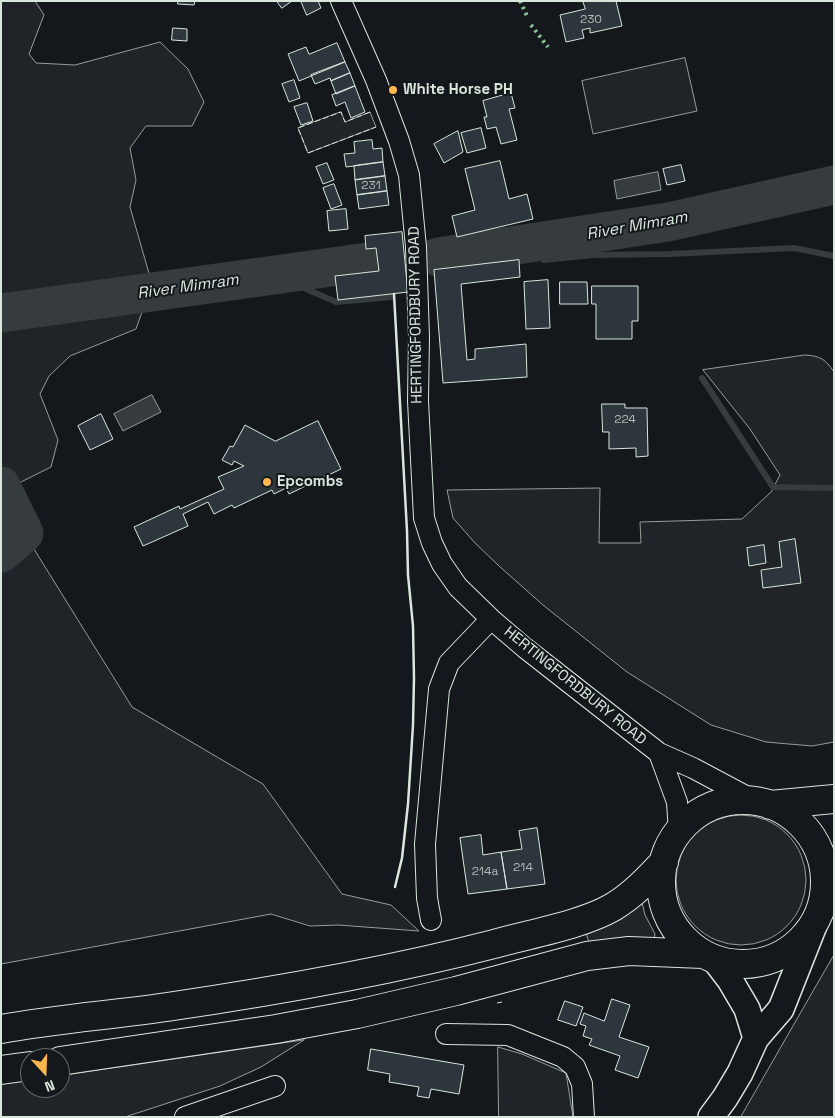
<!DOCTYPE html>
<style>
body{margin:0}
#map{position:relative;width:835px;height:1118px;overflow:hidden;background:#14181c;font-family:"Space Grotesk",sans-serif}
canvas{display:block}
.frame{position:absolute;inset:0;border:2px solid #d8e6dc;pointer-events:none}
.north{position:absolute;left:20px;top:1048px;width:50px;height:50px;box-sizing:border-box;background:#14181c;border:1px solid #626a69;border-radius:50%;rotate:160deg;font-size:14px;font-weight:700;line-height:20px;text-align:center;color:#d8e6dc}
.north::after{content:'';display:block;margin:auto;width:18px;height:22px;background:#ffb74d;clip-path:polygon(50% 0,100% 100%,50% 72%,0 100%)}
</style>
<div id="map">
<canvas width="835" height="1118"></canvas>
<div class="frame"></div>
<div class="north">N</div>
</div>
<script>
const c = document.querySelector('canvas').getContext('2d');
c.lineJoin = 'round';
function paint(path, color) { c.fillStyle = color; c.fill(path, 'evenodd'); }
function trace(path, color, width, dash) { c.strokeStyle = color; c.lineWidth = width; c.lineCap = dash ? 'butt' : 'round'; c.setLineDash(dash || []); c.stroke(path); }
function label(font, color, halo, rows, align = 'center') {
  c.font = font + ' "Space Grotesk",sans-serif'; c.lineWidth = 4; c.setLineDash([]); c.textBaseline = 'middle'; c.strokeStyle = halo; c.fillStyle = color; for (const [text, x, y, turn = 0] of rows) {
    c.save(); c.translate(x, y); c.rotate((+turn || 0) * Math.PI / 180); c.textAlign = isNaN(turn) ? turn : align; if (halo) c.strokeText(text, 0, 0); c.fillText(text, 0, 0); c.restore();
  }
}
const green = new Path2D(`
 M1,1H35L44,15L29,54L36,63L75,65L160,42L188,69L204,102L192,126H146L130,148L136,180L130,207L152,284L136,329L70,356L49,376L40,394L58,440L51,467L1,492Z
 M685,58L697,111L593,134L582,81Z
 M341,112L345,122L370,112L376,127L308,153L298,128Z
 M805,355C821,356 825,359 834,372V742L812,746L766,742L711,725L627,672L543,605L499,566L475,543L453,518L447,490L600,488L599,543H641L640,522L742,519L771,492L780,475L750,429L703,370Z
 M24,533L132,707L263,784L342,894L391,905L419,931L338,925L310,926L271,914L1,964V553Z
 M676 880a65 65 0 1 1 130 0a65 65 0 1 1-130 0Z
 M640,894L645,915L655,934L654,939H612L589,943L585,929Z
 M834,955V1117H741Z
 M304,1040L261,1067L220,1086L125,1117H1V1084L30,1080V1088H60V1076Z
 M498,1047L522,1054L566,1073L573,1117H499Z`);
paint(green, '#202428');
trace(green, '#939e99', 1);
const water = new Path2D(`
 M658,172L661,190L617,199L614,181Z
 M152,395L161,412L123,431L114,414Z`);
paint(water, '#363b3e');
trace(water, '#939e99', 1);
trace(new Path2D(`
 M544,260L593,255L670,254L794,248L834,256
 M274,275L336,302L392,297
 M702,378L773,487L834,488`), '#363b3e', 6);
trace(new Path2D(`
 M438,257L668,222L834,185
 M1,313L375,261
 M1,486L24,533L1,553`), '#363b3e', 39);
const building = new Path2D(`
 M178,1H195L194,5L178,4Z
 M277,1H292L282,8Z
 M301,1H318L321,8L307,15Z
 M583,1H616L622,26L590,33V28L582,30L584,38L566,42L560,15L585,9Z
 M173,28L187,29V41L172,40Z
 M337,43L345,62L299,81L288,54L306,47L309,54Z
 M345,62L350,73L331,81L330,78L315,84L311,75Z
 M350,73L355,86L336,94L331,81Z
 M294,80L300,98L289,102L282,84Z
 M355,86L365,112L351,118L345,102L336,106L332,95Z
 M511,93L515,108L509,109L517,140L501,144L496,127L487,129L484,117H487L483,101Z
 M307,103L313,121L301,125L294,107Z
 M481,128L486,148L467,153L461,133Z
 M458,131L463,152L444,163L434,144Z
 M372,140L373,149L382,148L383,162L346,167L344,154L355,153L354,142Z
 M500,161L509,199L527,194L533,219L457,237L452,216L475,210L465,169Z
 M383,162L385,176L355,180L354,166Z
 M327,163L334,180L323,184L316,167Z
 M681,165L685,181L667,185L663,169Z
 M385,176L387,191L357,195L355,180Z
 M334,184L342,205L331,209L323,188Z
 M387,191L389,205L359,209L357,195Z
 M346,209L348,229L329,231L327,211Z
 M402,232L408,292L338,300L335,276L379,271L376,248L366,249L365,236Z
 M519,260L520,277L461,284L467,360L475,359V349L526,344L527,377L443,383L434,270Z
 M548,280L550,328L526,329L524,282Z
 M560,282H587L588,304H560Z
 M592,286H638V321H632V339H596V304H592Z
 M602,404H625V408H647L648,456L636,457V448L609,449V432H603Z
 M101,414L113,439L90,450L78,426Z
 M318,421L341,469L289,494L286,488L274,494L272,490L234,508L232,505L214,514L208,502L183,514L188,526L143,546L134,527L179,506L180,509L224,489L218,477L244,466L234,461L232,465L222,460L230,446L233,447L245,425L275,441Z
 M795,539L801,583L763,588L761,570L782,567L779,542Z
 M764,545L766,563L749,566L747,548Z
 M537,828L545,884L507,889L501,852L522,849L519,831Z
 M481,835L483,855L501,852L507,889L468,894L460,838Z
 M612,999L630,1005L619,1037L649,1047L638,1078L615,1070L620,1056L589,1045L592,1039L583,1036L586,1026L580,1024L584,1013L604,1021Z
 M565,1001L583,1007L576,1026L558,1020Z
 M371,1049L464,1065L459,1094L431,1089L429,1098L417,1096L419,1087L389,1082L390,1074L368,1070Z`);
paint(building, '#2c363c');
trace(building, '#d8e6dc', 1);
const minor = new Path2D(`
 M341,1L376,80L399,141L409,175L416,247L419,337L418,401L424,518L432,543L442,564L458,587L491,619L525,648L659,753L693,768L755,801
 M659,753L677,802L679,832
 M431,920L427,898L425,844L439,689L449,663L491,619
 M446,1034L508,1035L563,1057L575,1067L582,1084L584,1117
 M185,1117L275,1086`);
const tertiary = new Path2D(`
 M714,959L730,980L747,1009L756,1038
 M711,1117L725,1098L740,1073L756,1038L781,1009L817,918`);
const trunk = new Path2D(`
 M661 882a82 82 0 1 1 164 0a82 82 0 1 1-164 0Z
 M770,805L834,799
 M1,1029C56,1019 112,1015 167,1007C276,991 386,972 494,944C529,934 582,925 613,907C633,895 648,879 664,862
 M60,1061L276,1029L357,1014L456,991L587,956L629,951L703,954
 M1,1070L30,1066`);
trace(minor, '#d8e6dc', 22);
trace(tertiary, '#d8e6dc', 28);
trace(trunk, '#d8e6dc', 30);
trace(minor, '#14181c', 20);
trace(tertiary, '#14181c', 25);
trace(trunk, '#14181c', 28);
trace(new Path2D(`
 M520,1L528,18
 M531,25L548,47`), '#8ac095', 4, [2.5, 4]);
trace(new Path2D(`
 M370,112L345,122L341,112L298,128L308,153L376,127
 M497,1003L502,1002`), '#d8e6dc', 1, [6, 2.5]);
trace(new Path2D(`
 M394,294L407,531L408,575L413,626L414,678L413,725L408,804L402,858L395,887`), '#d8e6dc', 2.5);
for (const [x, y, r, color] of [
 [393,90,5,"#ffb74d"],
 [267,482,5,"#ffb74d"]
]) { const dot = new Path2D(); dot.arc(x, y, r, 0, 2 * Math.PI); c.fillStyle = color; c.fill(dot); trace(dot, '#14181c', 2); }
label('12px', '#adbab4', null, [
 ["230",591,20],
 ["231",371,186],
 ["224",625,420],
 ["214",523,868],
 ["214a",485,872]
]);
label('bold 15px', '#d8e6dc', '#14181c', [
 ["White Horse PH",403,90],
 ["Epcombs",277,482]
], 'left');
label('15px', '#d8e6dc', '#14181c', [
 ["HERTINGFORDBURY ROAD",416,315,-91],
 ["HERTINGFORDBURY ROAD",575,686,39]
]);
label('italic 16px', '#d8e6dc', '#14181c', [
 ["River Mimram",637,226,-10],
 ["River Mimram",188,287,-8]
]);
</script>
